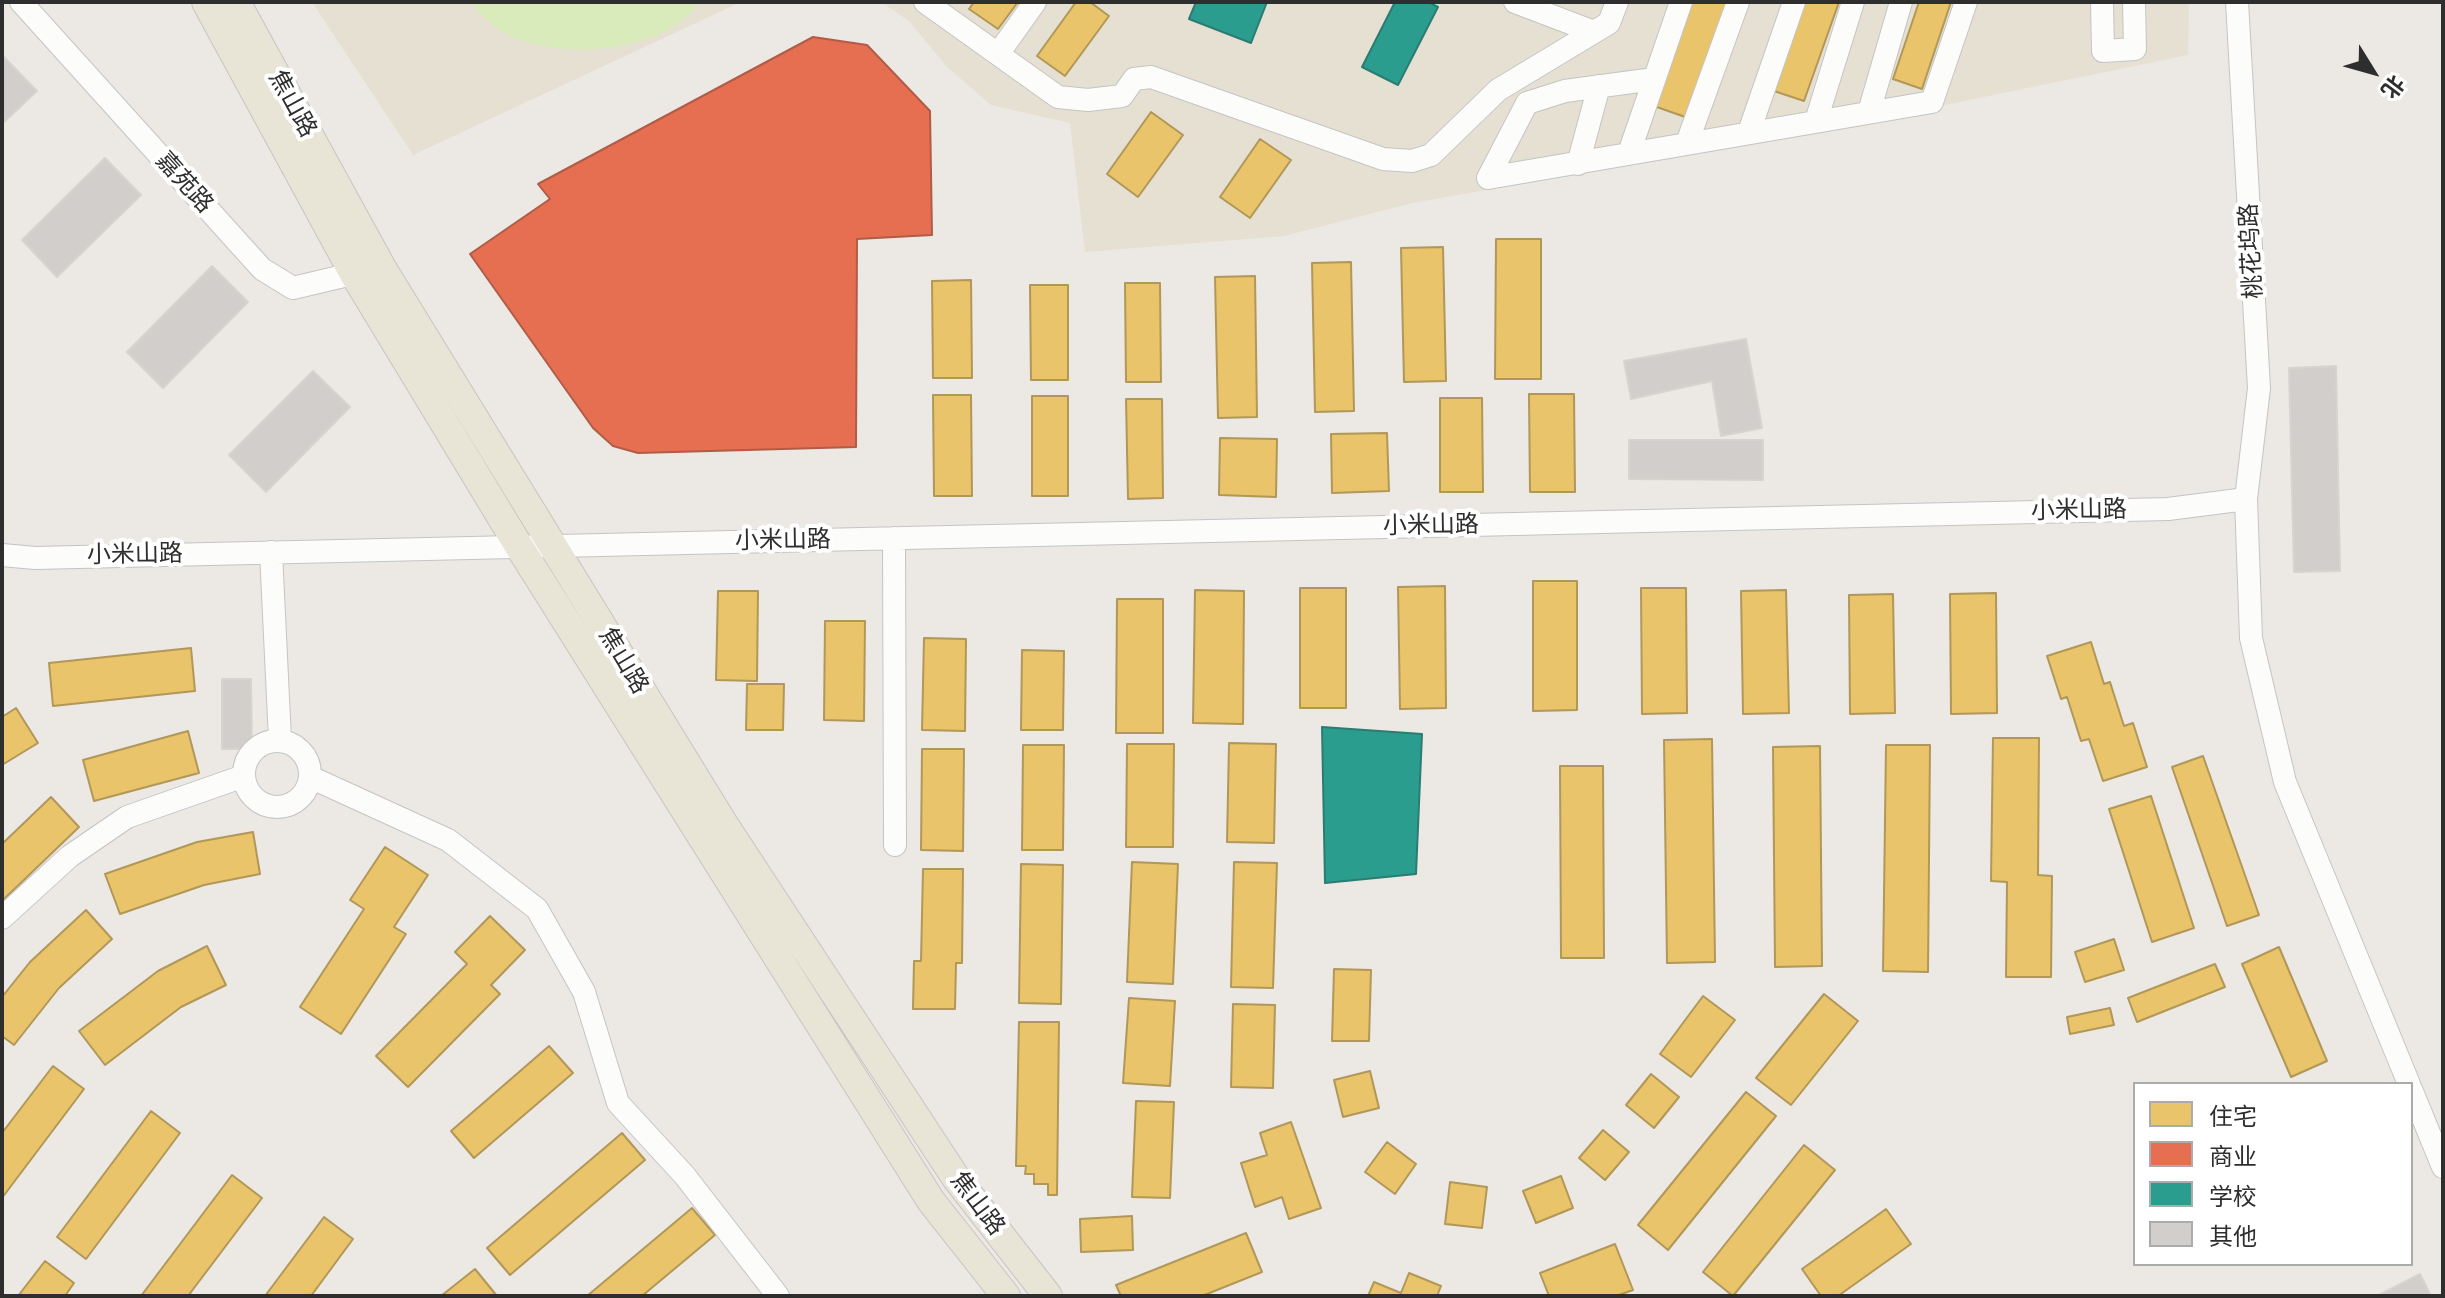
<!DOCTYPE html>
<meta charset="utf-8">
<style>
body{margin:0}
#map{position:relative;width:2445px;height:1298px;overflow:hidden;background:#ece8e4;font-family:Arial,"Noto Sans SC",sans-serif}
canvas{display:block}
.frame{position:absolute;inset:0;border:4px solid #2e2e2e;pointer-events:none}
.legend{position:absolute;left:2133px;top:1082px;width:280px;height:184px;box-sizing:border-box;background:#fff;border:2px solid #ababab;margin:0;padding:10px 14px;list-style:none;font-size:24px;color:#2e2e2e}
.legend li{display:flex;align-items:center;gap:16px;height:40px}
.legend b{width:40px;border:2px solid #ababab}
.north{position:absolute;left:2333px;top:32px;width:80px;height:80px;-webkit-text-stroke:6px #fff;paint-order:stroke;rotate:127deg;font-size:22px;font-weight:700;line-height:32px;text-align:center;color:#2e2e2e}
.north::after{content:'';display:block;margin:auto;width:28px;height:36px;background:#2e2e2e;clip-path:polygon(50% 0,100% 100%,50% 72%,0 100%)}
</style>
<div id="map">
<canvas width="2445" height="1298"></canvas>
<div class="frame"></div>
<ul class="legend">
<li><b style="height:22px;background:#e9c46a"></b>住宅</li>
<li><b style="height:22px;background:#e76f51"></b>商业</li>
<li><b style="height:22px;background:#2a9d8f"></b>学校</li>
<li><b style="height:22px;background:#d1cecb"></b>其他</li>
</ul>
<div class="north">北</div>
</div>
<script>
const c = document.querySelector('canvas').getContext('2d');
c.lineJoin = 'round';
function paint(path, color) { c.fillStyle = color; c.fill(path, 'evenodd'); }
function trace(path, color, width, dash) { c.strokeStyle = color; c.lineWidth = width; c.lineCap = dash ? 'butt' : 'round'; c.setLineDash(dash || []); c.stroke(path); }
function label(font, color, halo, rows, align = 'center') {
  c.font = font + ' Arial,"Noto Sans SC",sans-serif'; c.lineWidth = 8; c.setLineDash([]); c.textBaseline = 'middle'; c.strokeStyle = halo; c.fillStyle = color; for (const [text, x, y, turn = 0] of rows) {
    c.save(); c.translate(x, y); c.rotate((+turn || 0) * Math.PI / 180); c.textAlign = isNaN(turn) ? turn : align; if (halo) c.strokeText(text, 0, 0); c.fillText(text, 0, 0); c.restore();
  }
}
paint(new Path2D(`
 M312,2H741L413,155Z
 M881,2H2189L2188,55L1794,136L1412,203L1284,236L1085,252L1070,123L991,105L946,66L909,21Z`), '#e6e0d3');
paint(new Path2D(`
 M469,2H700C663,56 547,63 496,28C486,21 478,10 469,2Z`), '#d9eabb');
const homes = new Path2D(`
 M974,2H1018L998,29L969,9Z
 M1076,2H1090L1109,16L1065,76L1037,56Z
 M1692,2H1731L1688,118L1654,106Z
 M1801,2H1839L1804,101L1771,90Z
 M1919,2H1951L1922,89L1893,79Z
 M1151,112L1183,135L1138,197L1107,174Z
 M1260,139L1291,160L1250,218L1220,197Z
 M1496,239H1541V379H1495Z
 M1443,247L1446,381L1404,382L1401,248Z
 M1351,262L1354,411L1315,412L1312,263Z
 M1255,276L1257,417L1218,418L1215,277Z
 M971,280L972,378H933L932,281Z
 M1125,283H1160L1161,382H1126Z
 M1030,285H1068V380H1031Z
 M1529,394H1574L1575,492H1530Z
 M933,395H971L972,496H934Z
 M1032,396H1068V496H1032Z
 M1440,398H1482L1483,492H1440Z
 M1126,399H1162L1163,498L1128,499Z
 M1387,433L1389,491L1332,493L1331,434Z
 M1220,438L1277,439L1276,497L1219,495Z
 M1533,581H1577V710L1533,711Z
 M1445,586L1446,708L1400,709L1398,587Z
 M1300,588H1346V708H1300Z
 M1641,588H1686L1687,713L1642,714Z
 M1195,590L1244,591L1243,724L1193,723Z
 M1786,590L1789,713L1743,714L1741,591Z
 M718,591H758L757,681L716,680Z
 M1996,593L1997,713L1951,714L1950,594Z
 M1893,594L1895,713L1850,714L1849,595Z
 M1117,599H1163V733H1116Z
 M825,621H865L864,721L824,720Z
 M924,638L966,639L965,731L922,730Z
 M2091,642L2104,684L2110,682L2124,726L2133,723L2147,767L2103,781L2089,739L2081,741L2067,697L2061,699L2047,656Z
 M191,648L195,691L53,706L49,663Z
 M1022,650L1064,651L1063,730H1021Z
 M747,684H784L783,730H746Z
 M16,708L38,743L2,765V717Z
 M188,731L199,773L94,801L83,760Z
 M1993,738H2039L2038,875L2052,876L2051,977H2006L2007,882L1991,881Z
 M1712,739L1715,962L1667,963L1664,740Z
 M1229,743L1276,744L1274,843L1227,842Z
 M1127,744H1174L1173,847H1126Z
 M1023,745H1064L1063,850H1022Z
 M1886,745H1930L1928,972L1883,971Z
 M1820,746L1822,966L1775,967L1773,747Z
 M922,749H964L963,851L921,850Z
 M2203,756L2259,915L2227,926L2172,767Z
 M1560,766H1603L1604,958H1561Z
 M2151,796L2194,928L2152,942L2109,809Z
 M51,797L79,827L2,901V844Z
 M253,832L260,874L204,885L120,914L105,874L197,842Z
 M385,847L428,875L394,927L406,934L341,1034L300,1007L364,909L350,900Z
 M1132,862L1178,864L1173,984L1127,982Z
 M1234,862L1277,863L1273,988L1231,987Z
 M1021,864L1063,865L1061,1004L1019,1003Z
 M923,869H963L962,963H956L955,1009H913L914,961H921Z
 M86,910L112,939L59,988L14,1045L2,1036V997L30,962Z
 M490,916L525,950L491,985L500,994L408,1087L376,1056L467,964L455,952Z
 M2114,939L2124,970L2085,982L2075,952Z
 M207,946L226,985L181,1007L105,1065L79,1031L158,971Z
 M2279,947L2327,1061L2291,1077L2242,964Z
 M2215,964L2225,987L2137,1022L2128,998Z
 M1334,969L1371,970L1369,1041H1332Z
 M1824,994L1858,1021L1791,1105L1756,1078Z
 M1703,996L1735,1020L1691,1077L1660,1054Z
 M1129,998L1175,1001L1170,1086L1123,1083Z
 M1233,1004L1275,1005L1273,1088L1231,1087Z
 M2110,1008L2114,1025L2070,1034L2067,1017Z
 M1019,1022H1059L1057,1195H1048V1184H1034V1174H1025L1026,1166H1016Z
 M549,1046L573,1073L474,1158L451,1131Z
 M53,1066L84,1089L2,1198V1133Z
 M1370,1071L1379,1108L1343,1117L1334,1080Z
 M1651,1074L1679,1097L1654,1128L1626,1105Z
 M1746,1092L1776,1116L1668,1250L1638,1225Z
 M1136,1101L1174,1102L1170,1198L1132,1197Z
 M151,1111L180,1133L86,1259L57,1237Z
 M1291,1122L1321,1208L1289,1219L1282,1197L1255,1207L1241,1163L1267,1155L1260,1133Z
 M1603,1130L1629,1152L1605,1180L1579,1158Z
 M622,1133L645,1160L510,1275L487,1248Z
 M1387,1142L1416,1164L1395,1194L1365,1172Z
 M1804,1145L1835,1170L1733,1296L1703,1272Z
 M232,1175L262,1198L188,1296H141Z
 M1561,1176L1573,1208L1536,1223L1523,1191Z
 M1450,1182L1487,1187L1482,1228L1445,1224Z
 M692,1208L715,1235L642,1296H587Z
 M1886,1209L1911,1244L1838,1296H1821L1802,1269Z
 M1132,1216L1133,1250L1081,1252L1080,1219Z
 M324,1217L353,1239L311,1296H265Z
 M1246,1233L1262,1272L1202,1296H1121L1116,1285Z
 M1615,1244L1633,1290L1616,1296H1549L1540,1273Z
 M45,1261L74,1283L65,1296H18Z
 M475,1269L497,1296H441Z
 M1409,1273L1441,1286L1437,1296H1368L1374,1282L1401,1293Z`);
paint(homes, '#e9c46a');
trace(homes, '#b19758', 2);
const shops = new Path2D(`
 M813,37L867,45L930,111L932,235L857,239L856,447L638,453L613,446L593,428L470,254L550,199L538,184Z`);
paint(shops, '#e76f51');
trace(shops, '#b05c46', 2);
const schools = new Path2D(`
 M1196,2H1267L1251,43L1189,19Z
 M1395,2H1428L1438,7L1398,85L1362,67Z
 M1322,727L1422,734L1416,874L1325,883Z`);
paint(schools, '#2a9d8f');
trace(schools, '#2b7c72', 2);
const building = new Path2D(`
 M2,55L37,91L2,124Z
 M105,158L141,195L57,277L22,240Z
 M212,266L248,302L163,388L127,352Z
 M1746,339L1762,428L1721,436L1712,381L1631,399L1624,361Z
 M2336,366L2340,571L2294,572L2289,368Z
 M313,371L350,407L266,492L229,455Z
 M1629,440H1763V480L1629,479Z
 M222,679H251L252,749H222Z
 M2420,1274L2431,1296H2380L2379,1295Z`);
paint(building, '#d1cecb');
trace(building, '#d7d4d0', 2);
const minor = new Path2D(`
 M21,2L262,269L293,288L369,270
 M925,2L1058,97L1088,100L1122,96L1134,79L1151,77L1383,159L1412,161L1431,155L1498,90L1609,23L1617,2
 M1515,2L1594,32
 M2102,2L2103,51L2135,49L2134,2
 M2237,2L2259,388L2246,499L2251,638L2285,782L2409,1084
 M998,54L1035,2
 M1869,112L1901,2
 M1816,121L1853,2
 M1749,132L1794,2
 M1687,143L1738,2
 M1629,153L1681,2
 M1578,164L1599,86
 M1488,178L1932,102L1966,2
 M1488,178L1527,103L1565,91L1654,79
 M894,538L895,845
 M271,552L280,740
 M2,555L35,558L2168,509L2246,499
 M244 774a33 33 0 1 1 66 0a33 33 0 1 1-66 0Z
 M310,777L448,840L537,909L584,992L618,1103L685,1176L778,1296
 M2,918L70,856L127,817L244,776
 M2411,1089L2443,1167`);
const major = new Path2D(`
 M206,2L354,274L520,548L931,1201L1006,1296
 M236,2L382,268L725,826L956,1178L1048,1296`);
trace(minor, '#c5c4c5', 24);
trace(major, '#c6c5c4', 30);
trace(minor, '#fcfcfb', 22);
trace(major, '#e8e4d6', 28);
label('24px', '#2e2e2e', '#fff', [
 ["焦山路",292,104,61],
 ["嘉苑路",184,183,48],
 ["桃花坞路",2252,251,-93],
 ["小米山路",2079,511,-1],
 ["小米山路",1431,526,-1],
 ["小米山路",783,541,-1],
 ["小米山路",135,555,-1],
 ["焦山路",623,661,59],
 ["焦山路",977,1204,53]
]);
</script>
